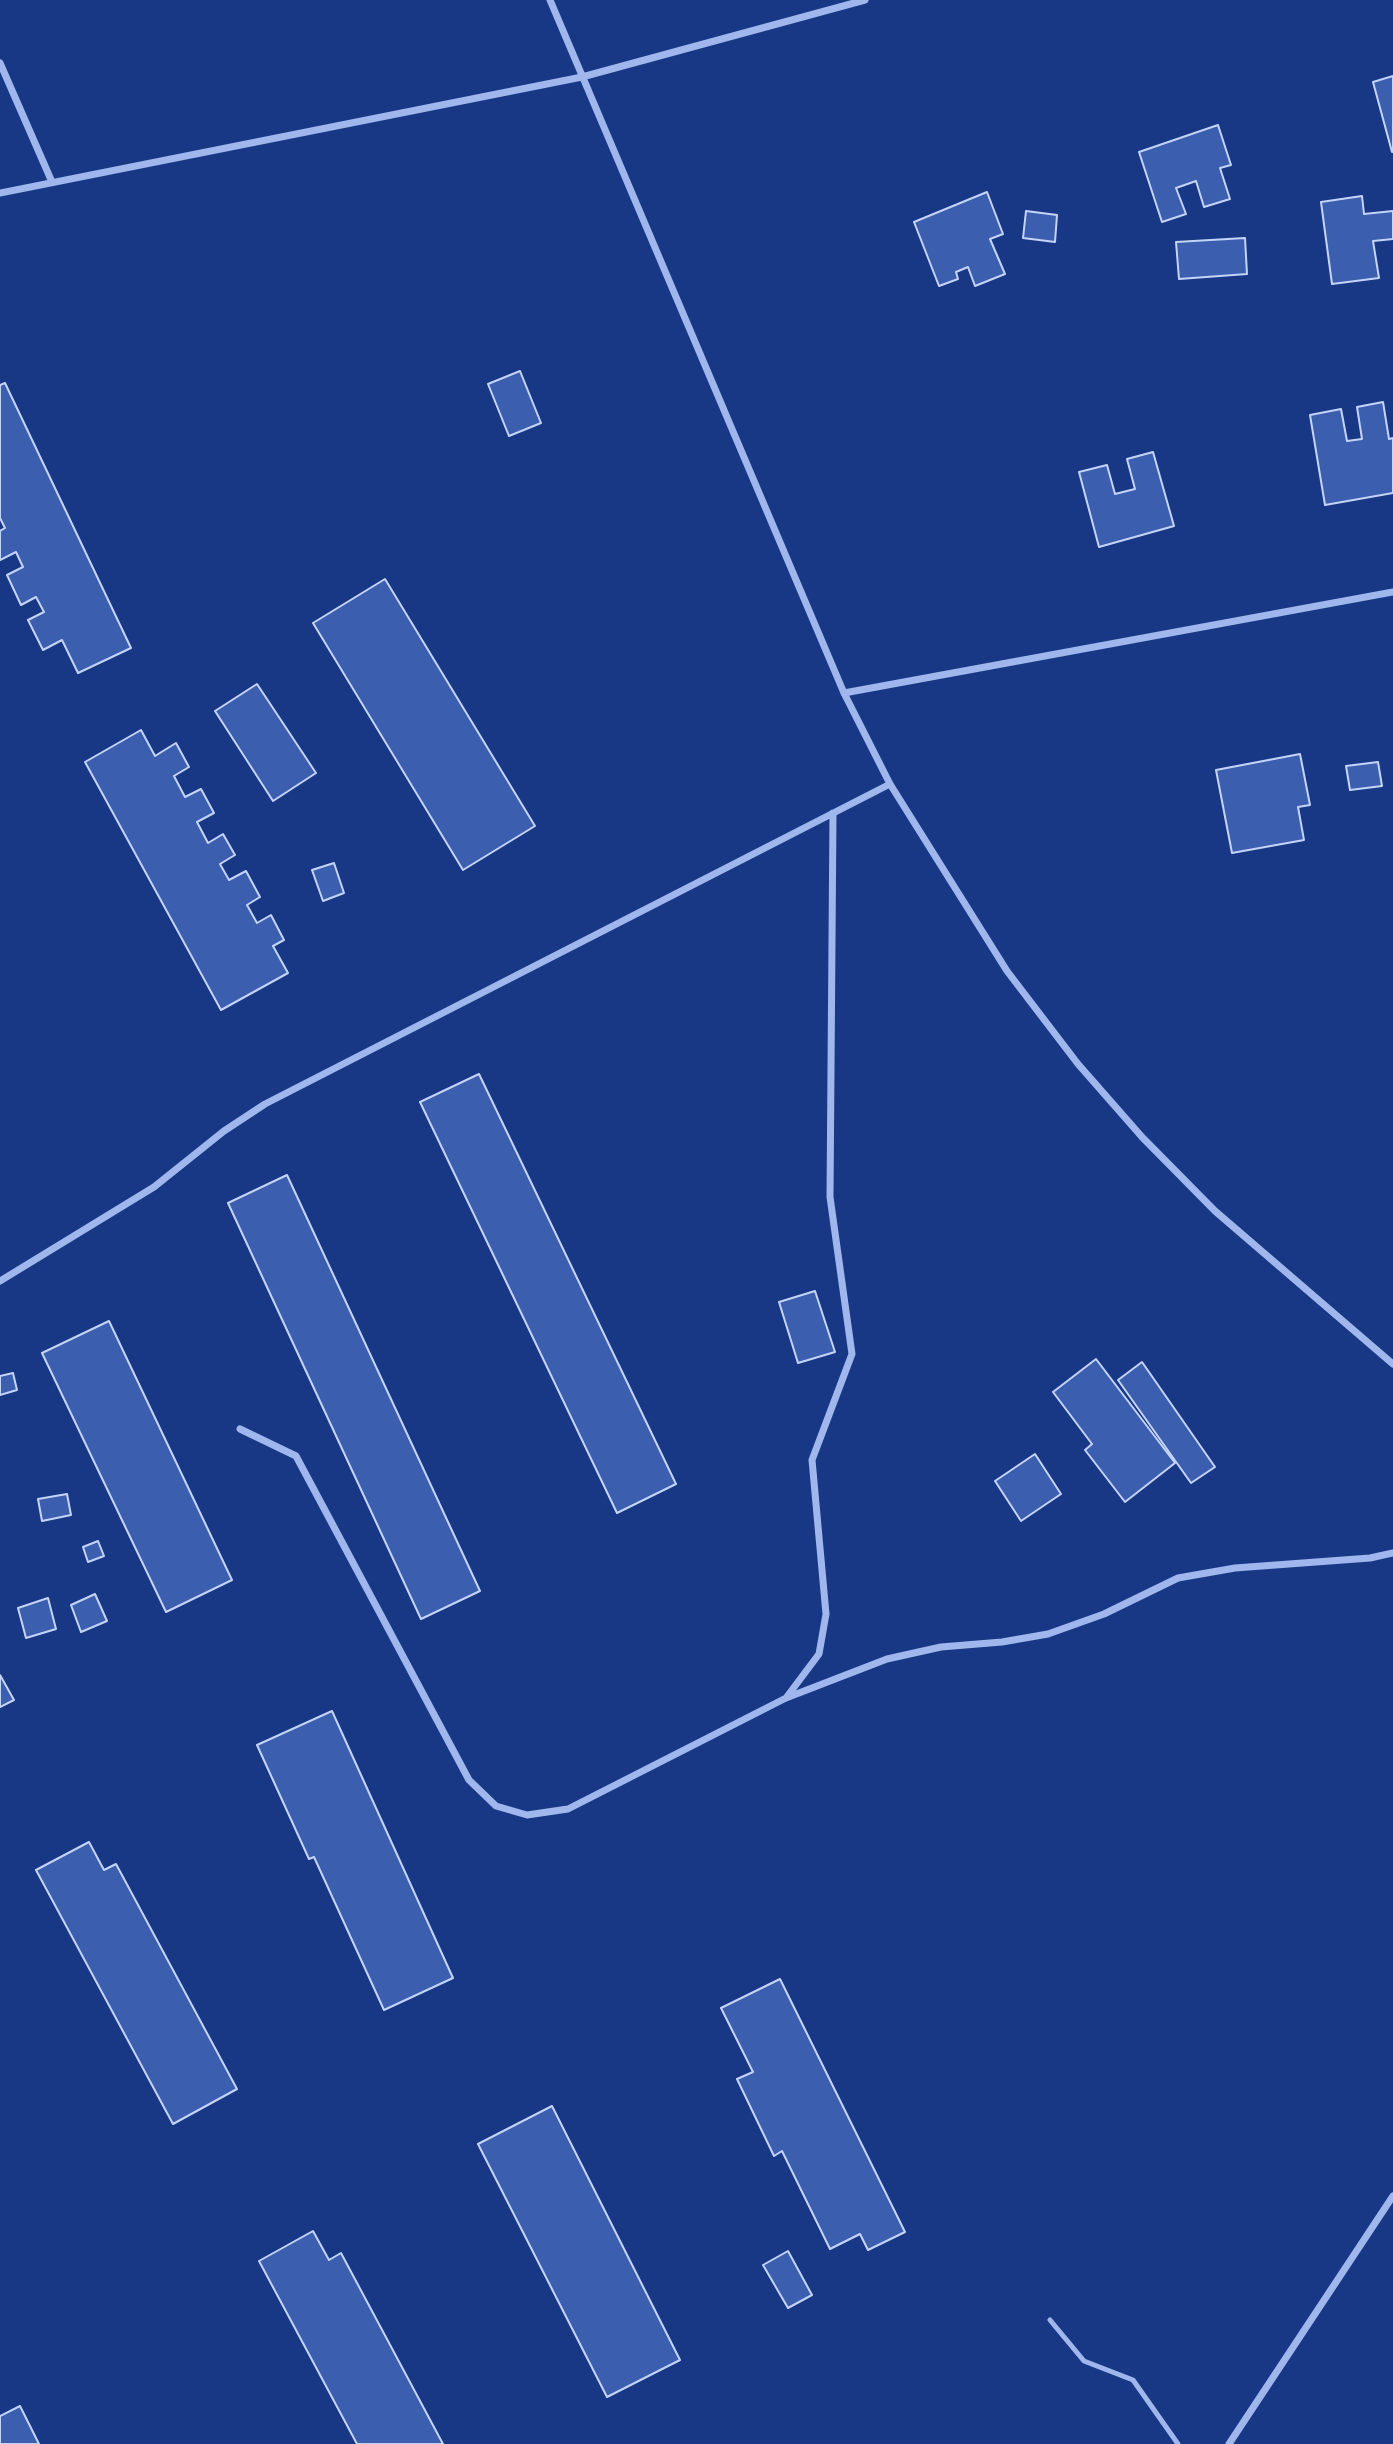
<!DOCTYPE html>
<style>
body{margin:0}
canvas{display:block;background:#183886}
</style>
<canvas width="1393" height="2444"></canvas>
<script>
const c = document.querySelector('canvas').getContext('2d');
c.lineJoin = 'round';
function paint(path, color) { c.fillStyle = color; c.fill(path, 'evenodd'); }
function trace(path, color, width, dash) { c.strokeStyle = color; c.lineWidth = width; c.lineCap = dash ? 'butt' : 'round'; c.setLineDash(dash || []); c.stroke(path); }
const building = new Path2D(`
 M1393,76V152H1392L1373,82Z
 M1218,125L1231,165L1220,168L1230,199L1204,207L1196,181L1176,188L1186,214L1162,222L1139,152Z
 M987,192L1003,234L990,239L1005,274L975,286L968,267L956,272L958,279L939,286L914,222Z
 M1362,196L1364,214L1393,211V239L1373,241L1379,278L1332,284L1321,202Z
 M1026,211L1057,215L1055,242L1023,238Z
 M1245,238L1247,274L1179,279L1176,242Z
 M520,371L541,423L509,436L488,384Z
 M5,383L131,648L78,673L62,640L43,650L28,620L44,612L36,597L21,605L7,575L23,567L16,552L0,560V531L5,528L0,518V385Z
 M1383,402L1389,439L1393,438V493L1325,505L1310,415L1341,409L1347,441L1362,439L1357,407Z
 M1153,452L1174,526L1099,547L1079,472L1107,465L1115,494L1135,489L1127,459Z
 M385,579L535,826L463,870L313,623Z
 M257,684L316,773L273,801L215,711Z
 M141,730L155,756L176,743L189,767L174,776L185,797L201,789L214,813L197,822L208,843L223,834L235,855L220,864L229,880L246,871L260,897L247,905L257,923L271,915L284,940L273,946L288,973L221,1010L85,762Z
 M1300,754L1310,805L1298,807L1304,840L1232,853L1216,770Z
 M1378,762L1382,786L1350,790L1346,766Z
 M334,863L344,893L323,901L312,870Z
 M479,1074L676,1484L617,1513L420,1102Z
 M287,1175L480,1591L421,1619L228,1203Z
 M815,1291L835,1352L798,1363L779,1302Z
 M109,1321L232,1580L166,1612L42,1353Z
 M1096,1359L1175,1463L1125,1502L1085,1450L1092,1444L1053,1392Z
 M1142,1362L1215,1467L1191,1483L1118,1380Z
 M13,1373L17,1390L0,1395V1376Z
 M1035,1454L1061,1494L1021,1521L995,1481Z
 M67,1494L71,1515L42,1521L38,1499Z
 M98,1541L104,1556L88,1562L83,1547Z
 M95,1594L107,1621L81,1632L71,1605Z
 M48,1598L56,1629L26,1638L18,1608Z
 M0,1675L14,1700L0,1707Z
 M332,1711L453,1978L384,2010L314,1857L309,1859L257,1745Z
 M89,1842L104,1870L116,1864L237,2089L173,2124L36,1870Z
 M780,1979L905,2232L868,2250L860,2234L830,2249L782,2151L774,2156L737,2079L753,2072L721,2008Z
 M552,2106L680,2360L607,2397L478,2144Z
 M313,2231L329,2260L341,2253L443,2444H357L259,2261Z
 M788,2251L812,2295L788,2308L763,2265Z
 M20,2406L39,2444H0V2416Z`);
paint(building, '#3c5eae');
trace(building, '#c4d4f9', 2);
trace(new Path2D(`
 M1050,2320L1084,2361L1133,2380L1178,2444`), '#9fb7ed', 5);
trace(new Path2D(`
 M550,0L844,693L890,784L1007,971L1078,1064L1142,1137L1215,1211L1393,1364
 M0,63L52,182
 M0,193L582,77L865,0
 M844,693L1393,592
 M0,1281L154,1187L224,1131L265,1104L890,784
 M240,1429L296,1456L469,1780L496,1806L527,1815L568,1809L786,1698L887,1659L941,1647L1002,1642L1048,1634L1104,1614L1178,1578L1235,1568L1370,1558L1393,1553
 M786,1698L819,1654L826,1614L812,1460L852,1354L830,1197L833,813
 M1229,2444L1393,2196`), '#9fb7ed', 7);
</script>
